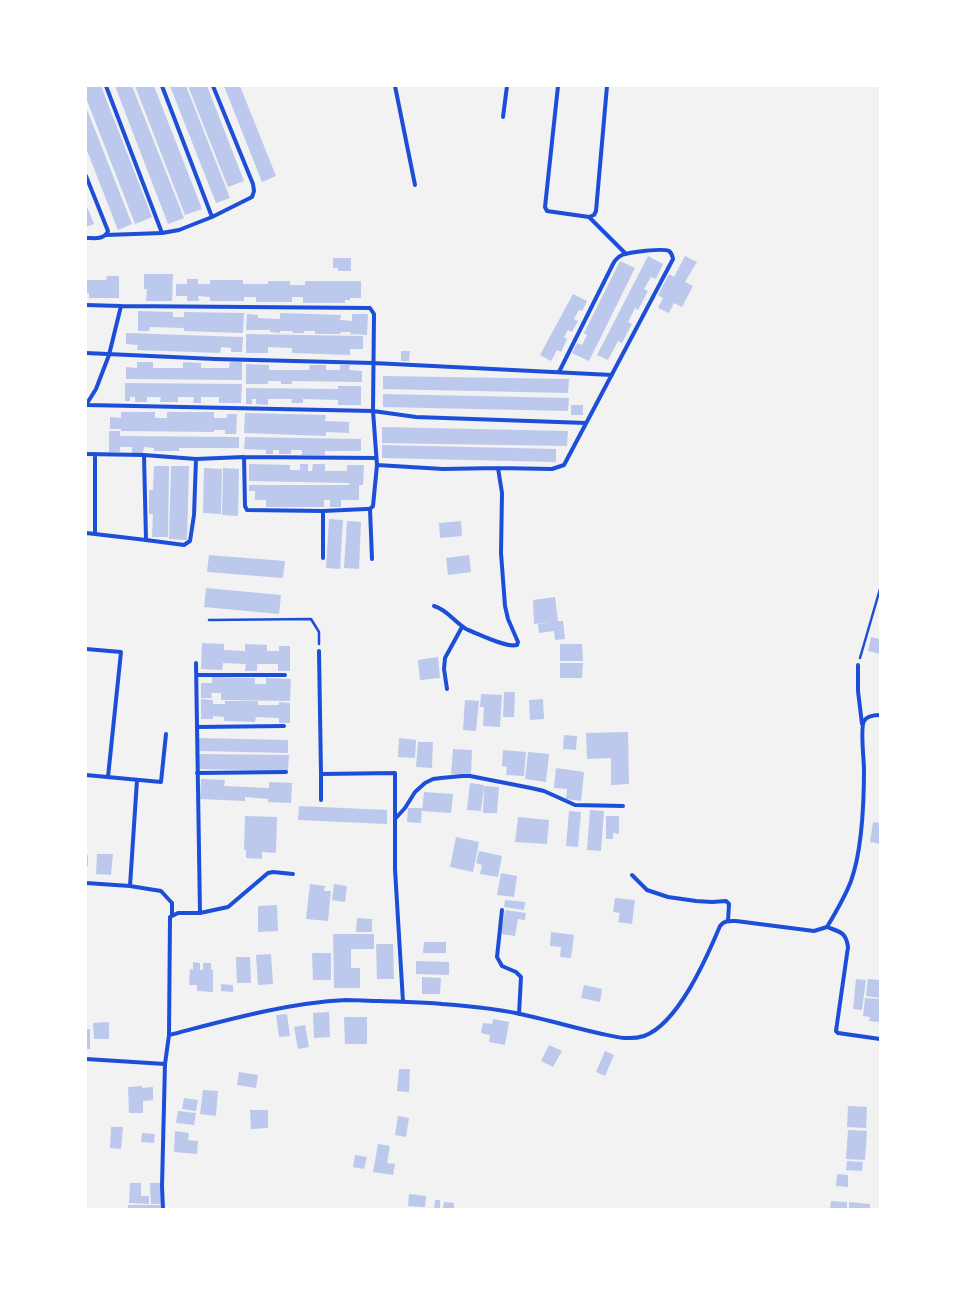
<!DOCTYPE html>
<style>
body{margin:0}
#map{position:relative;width:966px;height:1295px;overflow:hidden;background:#f2f2f2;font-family:Figtree,sans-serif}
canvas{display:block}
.frame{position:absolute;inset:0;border:87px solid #fff;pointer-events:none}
</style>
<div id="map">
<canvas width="966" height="1295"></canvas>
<div class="frame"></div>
</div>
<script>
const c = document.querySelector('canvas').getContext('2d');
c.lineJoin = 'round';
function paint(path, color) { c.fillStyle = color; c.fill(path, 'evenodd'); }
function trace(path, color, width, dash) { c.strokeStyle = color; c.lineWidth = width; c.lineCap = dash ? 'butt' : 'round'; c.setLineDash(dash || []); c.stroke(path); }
paint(new Path2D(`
 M86,86H101L152,217L135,224L86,98Z
 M115,86H132L184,218L168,224Z
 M135,86H154L202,209L185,215Z
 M170,86H186L230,198L216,203Z
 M188,86H207L244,181L228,187Z
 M224,86H240L276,176L262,182Z
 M86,107L132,224L118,230L86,148Z
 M86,204L94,224L86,227Z
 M648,256L663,264L656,279L651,277L644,289L648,291L638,310L635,308L628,322L632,324L622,343L618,341L608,360L597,355Z
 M685,256L697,262L685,282L693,286L682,307L674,303L669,313L658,308L663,298L658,295L669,274L674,277Z
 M333,258H351V271H338V268H333Z
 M620,261L635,268L589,361L572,353L577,343L582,345L587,335L584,333Z
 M144,274H173L172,301H146L147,289H144Z
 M107,276H119V298H89V293H86V280H106Z
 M187,279H198V284H210V280H243V284H268V281H290V285H305V281H361V298H350V300H345V303H303V297H292V302H256V297H244V301H210V297L198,296L199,301H187V296H176V284H187Z
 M573,294L587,301L582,311L579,310L574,319L578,321L572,332L568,330L564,337L567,339L561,352L557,350L551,361L540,355Z
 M138,311L173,312V317H184V312L244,313L243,333L184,331V328L150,327L149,331H138Z
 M280,313L341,315L340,320L352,321V314H368L367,335L350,334L351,332H341L340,334H315V331H304V333H292L293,331H280V333L270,332V330H246L247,314L258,315V318L280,319Z
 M126,333L243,337L242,352H231V348L221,347L220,353L137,350L138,345L126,344Z
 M246,334L363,336V349H350V355L292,353V348L268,347V353H246Z
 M401,351H410L409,361H401Z
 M137,362H153V368H183V362L201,363V368H229L230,362H242V380L126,379V367L137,368Z
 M246,364L269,365V370H309L310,365H326V370H340V365H350L349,370L362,371V382L292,381V384H281V381H268V384H246Z
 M383,376L569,379L568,393L383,389Z
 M125,383L242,384L241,403H219V397H201V403H193L194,397H178V402H160L161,397H147V402H135V397H130V401H125Z
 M338,386H361V405H338V400L303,399V403H291L292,399H268V405L256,404V399H252V404H246V388L338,389Z
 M383,394L569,398L568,411L383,407Z
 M571,405H583V415H571Z
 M121,412H155V418H167V412H214V418H227V414H237L236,434H225V430H214V432L121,431V429H110V417L121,418Z
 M245,413L326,415L325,421L349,422V433L326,432V436L244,433Z
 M382,427L568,431L567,446L382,443Z
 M109,431H120V436L239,437V448H179V451H154V448L144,447L143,453H132V447H120V452H109Z
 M245,437L361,439V451H325V455H302V450H291V454H279V450H273V454H266V450L244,449Z
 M382,445L556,449V462L382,458Z
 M249,464L290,465V470H300V464H308V471H312L313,464H325V471H347V465H364L363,485H359V500H341V507H330V500H324V507H266V500H255V491H249V485H349V483L249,481Z
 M154,466H169L168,537H152L153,514H149V490H153Z
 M171,466H189L187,540L169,539Z
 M204,468L222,469L221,514L203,513Z
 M223,468L239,469L238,516L222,515Z
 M329,519L343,520L340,569L326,568Z
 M347,521L361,522L359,569L344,568Z
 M461,521L462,536L440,538L439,523Z
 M209,555L285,561L283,578L207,572Z
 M469,555L471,572L448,575L446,558Z
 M206,588L281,595L279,614L204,607Z
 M555,597L558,621H563L565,639L555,640L554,631L539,633L538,624L550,622L534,624L533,600Z
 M871,637L880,639V654L868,651Z
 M202,643L224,644V650L245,651V644L267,645V651H279V646H290V671H278V664H257V671H245L246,664L223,663L222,670L201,669Z
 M560,644H582L583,661H560Z
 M438,657L440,678L420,680L418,660Z
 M560,663H583L582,678H560Z
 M212,677L255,678V684H266V678L291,679L290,701L221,700V693H211L212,698H201V683H212Z
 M504,692H515L514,717H503Z
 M481,694L502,695L500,727L483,726L484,707H480Z
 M201,699L213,700V704H225V701H258V705H279V702L290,703V723H279V718L256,717L255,722L224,721V717L213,716V719H201Z
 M543,699L544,719L530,720L529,700Z
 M465,700L479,701L476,731L463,730Z
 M628,732L629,784L611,785V758L587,759L586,733Z
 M564,735L577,736L576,750L563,749Z
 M199,738L288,740V753L199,751Z
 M399,738L416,740L415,758L398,757Z
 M418,742H433L432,768L416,767Z
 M453,749L472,750L471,775L451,774Z
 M503,750L526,752L524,776L506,775L507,767L502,766Z
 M528,752L549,754L546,782L525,779Z
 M199,754L289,755L288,771L199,769Z
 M556,768L584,772L581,801L566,799L567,789L554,788Z
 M201,779L225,780L224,786L269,788V782L292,783L291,803L268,802V799L245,797V801L200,799Z
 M470,783L484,785L481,811L467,810Z
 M484,786L499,787L497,813H483Z
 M424,792L453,794L451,813L422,811Z
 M299,806L387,810V824L298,820Z
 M408,808H422L421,823L407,822Z
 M590,810L604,811L601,851L587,850Z
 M569,811L581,812L578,847L566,846Z
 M245,816L277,817L276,853L262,852V859L246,858V850H244Z
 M606,816H619V834L613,833V839H606Z
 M518,817L549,820L547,844L515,842Z
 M873,822L880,823V844L870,842Z
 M456,837L479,842L473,872L450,867Z
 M479,851L502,856L498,877L480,874L482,865L476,863Z
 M97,854H113L111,875L96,874Z
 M86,855H88V866H86Z
 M501,873L517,876L514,897L497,895Z
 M310,884L325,886L324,891H331L328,921L306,919Z
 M334,884L347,886L345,902L332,900Z
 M615,898L635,900L632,924L618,922L620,913L613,912Z
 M505,900L525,902L524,910L504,907Z
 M277,905L278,931L258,932V906Z
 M505,910L526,913L525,920L518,919L515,936L501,934Z
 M357,918L372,919V932H356Z
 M551,932L574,935L571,958L560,957L561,947L550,946Z
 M333,934H374V949H351V968H360V988H334Z
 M424,942H446V953H423Z
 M376,944H393L394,979H377Z
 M312,953H331V980H313Z
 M271,954L273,984L258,985L256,955Z
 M236,957H250L251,983H237Z
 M416,961L449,962V975L416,974Z
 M193,962L200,963V970H203V963H211V970H213V992L197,991V985H189L190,969L193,970Z
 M422,977L441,978L440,994H422Z
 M856,979L866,980L862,1010L853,1009Z
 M868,979L880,980V998L866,996Z
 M221,984L233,985V992L221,991Z
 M584,985L602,989L600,1002L581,998Z
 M865,998L880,999L879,1022L869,1021L870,1017L863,1016Z
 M329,1012L330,1037L314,1038L313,1013Z
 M287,1014L290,1036L279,1037L276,1015Z
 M344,1017H367V1044H345Z
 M493,1019L509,1022L505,1045L489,1042L490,1035L481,1033L483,1023L492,1024Z
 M109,1022V1039H94L93,1023Z
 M305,1025L309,1047L298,1049L294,1027Z
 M86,1029H90V1049H86Z
 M549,1045L562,1051L553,1067L541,1061Z
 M605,1051L614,1055L605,1076L596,1072Z
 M399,1069H410L409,1092L397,1091Z
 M239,1072L258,1075L256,1088L237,1085Z
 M142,1086V1088L153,1087V1100L143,1101V1113H129L128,1087Z
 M203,1090L218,1091L216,1116L200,1114Z
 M184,1098L198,1100L196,1111L182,1109Z
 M848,1106L867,1107L866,1128L847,1127Z
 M250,1110H268V1128L251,1129Z
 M178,1111L196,1113L194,1125L176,1123Z
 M398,1116L409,1118L406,1137L395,1135Z
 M111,1127H123L121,1149L110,1148Z
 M848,1130L867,1131L865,1160L846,1159Z
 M175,1131L189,1133L188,1140L198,1141L197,1154L174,1152Z
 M142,1133L155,1134L154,1143L141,1142Z
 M378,1144L390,1146L387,1163L395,1164L393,1175L373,1172Z
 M355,1155L367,1157L364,1169L353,1167Z
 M847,1161L863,1162L862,1171L846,1170Z
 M837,1174L848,1175V1187L836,1186Z
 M130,1183H141V1196H149V1204L129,1203Z
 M150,1183H161V1204H151Z
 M409,1194L426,1196L425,1207L408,1206Z
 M435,1200H440V1209H434Z
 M831,1201L847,1202V1209H830Z
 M444,1202L454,1203V1209H443Z
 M849,1202L870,1204V1209H849Z
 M128,1205H161V1209H128Z`), '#bdc9ec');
trace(new Path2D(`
 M209,620L311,619L319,632V644
 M860,658L880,589`), '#1d4ed8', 2.5);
trace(new Path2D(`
 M106,86L162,233
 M162,86L212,217
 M395,86L415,185
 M558,86L545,207L547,211L589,217L594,215L596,211L607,86
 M503,117L507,86
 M86,176L108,231C104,240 95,238 86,238
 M589,217L626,254
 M106,235L162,233L179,230L212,217L252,197L254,191L253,184L213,86
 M86,305L121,306L370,308L374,314L373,411L377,465L373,506L370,509H366L323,511L247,510L245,506L244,457L196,459L144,455L86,454
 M86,353L215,359L373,363L612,375
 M86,405L96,389L109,355L121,306
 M87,405L373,411L416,417L586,423
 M244,457L376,458
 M377,465L443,469L498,468L552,469L564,465L673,259C672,255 672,253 669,251C663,248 629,252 622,255C618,257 615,260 613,264L559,372
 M370,509L372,559
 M323,511V558
 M86,533L95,534V454
 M95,534L146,540L144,455
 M146,540L184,545L190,541L194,515L196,459
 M434,606C448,610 455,623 468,630C479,634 506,648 517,645L518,642L508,619L505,606L501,553L502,493L498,468
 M86,649L121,652L108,777
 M319,651L321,774L395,773V819
 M196,663L200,913
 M858,665V691L862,724
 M197,675H285
 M447,689L444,669L445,658L462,627
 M197,727L284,726
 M197,773L286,772
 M321,774V800
 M86,775L161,782L166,734
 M632,875L647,890L668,897L696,901L712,902L726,901L729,904L728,921
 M86,883L130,886L161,891L172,903V916
 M130,886L137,780
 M502,910L497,957L502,966L516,972L521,977L519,1014
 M827,927C840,932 846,932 848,947L836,1031L838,1033L880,1039
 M403,1002L395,869V819L405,808L415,792L425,783L433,779L441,778L462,776H470L531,788L544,791L575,805L623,806
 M169,1035L170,917L178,913H200L228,907L268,873L273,872L293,874
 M86,1059L165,1064L169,1035C227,1020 286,1003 346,1000C357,1000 369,1001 380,1001C401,1002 422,1002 442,1004C471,1006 501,1009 529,1016C552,1021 575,1028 598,1033C613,1036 628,1041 644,1036C678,1024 707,957 720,926C725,920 729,921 736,921L814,931L827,927C836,912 845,897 851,881C862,850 864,802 864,769C864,760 860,728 864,721C867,716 875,715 880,715
 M163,1209L162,1186L165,1064`), '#1d4ed8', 4);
</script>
